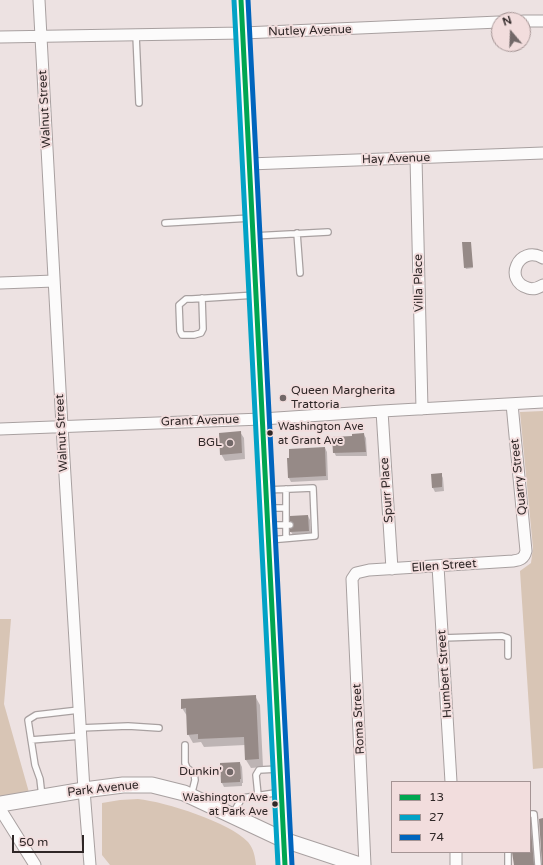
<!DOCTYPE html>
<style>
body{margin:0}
#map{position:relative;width:543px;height:865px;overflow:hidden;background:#ede2e2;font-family:"Varela Round",sans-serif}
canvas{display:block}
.legend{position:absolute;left:391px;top:781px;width:140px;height:72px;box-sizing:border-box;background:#f2dddd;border:1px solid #a49494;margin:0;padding:5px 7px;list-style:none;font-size:12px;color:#2f2727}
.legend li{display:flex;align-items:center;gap:8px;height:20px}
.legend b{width:20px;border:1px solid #a49494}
.north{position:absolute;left:491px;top:12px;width:40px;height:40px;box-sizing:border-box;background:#f2dddd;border:1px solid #a49494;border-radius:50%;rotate:341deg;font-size:11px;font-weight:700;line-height:16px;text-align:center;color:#2f2727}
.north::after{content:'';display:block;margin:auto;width:14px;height:18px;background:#726868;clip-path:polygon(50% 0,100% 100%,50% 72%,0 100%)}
.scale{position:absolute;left:12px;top:835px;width:72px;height:18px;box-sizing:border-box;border:2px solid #2f2727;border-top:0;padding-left:5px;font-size:12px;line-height:14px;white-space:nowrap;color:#2f2727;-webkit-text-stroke:3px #f2dddd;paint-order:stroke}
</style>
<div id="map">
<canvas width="543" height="865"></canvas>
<ul class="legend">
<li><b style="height:5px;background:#00a651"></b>13</li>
<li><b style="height:5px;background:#02a2c6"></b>27</li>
<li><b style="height:5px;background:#0065bd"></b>74</li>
</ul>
<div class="north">N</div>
<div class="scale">50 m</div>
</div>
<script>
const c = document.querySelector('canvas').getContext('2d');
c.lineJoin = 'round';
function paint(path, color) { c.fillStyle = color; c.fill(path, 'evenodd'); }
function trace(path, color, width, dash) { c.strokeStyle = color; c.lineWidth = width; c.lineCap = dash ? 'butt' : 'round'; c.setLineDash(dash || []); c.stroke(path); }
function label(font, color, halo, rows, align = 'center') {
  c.font = font + ' "Varela Round",sans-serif'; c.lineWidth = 4; c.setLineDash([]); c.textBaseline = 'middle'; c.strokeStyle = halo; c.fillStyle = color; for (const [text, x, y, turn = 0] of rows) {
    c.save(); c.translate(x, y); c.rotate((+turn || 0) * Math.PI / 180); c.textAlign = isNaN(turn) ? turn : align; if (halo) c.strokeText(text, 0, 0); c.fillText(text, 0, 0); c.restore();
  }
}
paint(new Path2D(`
 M543,411V768L533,769L520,571L531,563L533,548L520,412Z
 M0,619H11L4,704L30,796L0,797Z
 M138,799C166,802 229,822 248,842C254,849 255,857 256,865H110L102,855V803L120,800Z`), '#d8c5b5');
paint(new Path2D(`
 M470,243L473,268L466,269L465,267Z
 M240,432L244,438L245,459L225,461L221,454Z
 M364,435L366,438L367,456H336L334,452L353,437Z
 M325,448L327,452L328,480L291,482L289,478Z
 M441,474L443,478L444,491L435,492L433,488Z
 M308,516L310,520L311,535L294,536L291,532L295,526L291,521Z
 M255,696L260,705L263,767L251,768L246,760L245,745L204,747L201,742L193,743L188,734L187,716L182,708Z
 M240,763L242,767L243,783H242V786L224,787L222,783Z
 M530,820L533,826L537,865H515L513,852H530Z`), '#0003');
paint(new Path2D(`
 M462,242H471L473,267L464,268Z
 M241,431L242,453L220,455L219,433Z
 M364,433L366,452L333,453L332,437L352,436V434Z
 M325,447L326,476L288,478L287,458H289V449Z
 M442,473V487L432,488L431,474Z
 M308,515L309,531L290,532V529L294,525L293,523L290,521V516Z
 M256,695L259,759L245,760L244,737L198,739V734L187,735L186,708L181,709V699Z
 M240,762L241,779H240V782L221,783L220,763Z
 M543,818V865H542L539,819Z
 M530,819L534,865H514L512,852H530Z`), '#968a87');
const lane = new Path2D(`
 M136,35L139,103
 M165,223L251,218
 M297,233L300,273
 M253,236L328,232
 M202,298L203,329L201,333L194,335H182L180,331L179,305L186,299H192L256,295
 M266,490L313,488L315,536L269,540
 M268,508H286V489
 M286,508V538
 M268,525H290
 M442,638L502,636L508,638V656
 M80,728L128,726L159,728
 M31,740L81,736
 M185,745V763L187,768L194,773L195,780L191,796
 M258,795L256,775L259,770L278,769
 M42,797L40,779L35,765L28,720L36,715L79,710
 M530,814H534L538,865
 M232,815L242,798L281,792
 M508,852V865`);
const street = new Path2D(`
 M39,0L62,426L84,790L90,865
 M523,21H543
 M0,37L243,33L499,22
 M416,158L422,409
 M249,164L543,153
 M543,258C518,244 503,281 528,288C534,290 538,288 543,285
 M0,283L54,281
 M382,411L392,569
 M0,429L262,419L382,411L543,402
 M438,566L451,782
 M0,809L35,865
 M456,852V865
 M365,865L352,579L356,573L369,570L513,561C520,560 524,559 526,551L512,404`);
const secondary = new Path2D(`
 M241,0L285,865
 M0,804L84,790L123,785H152L184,793L284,840L360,865`);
trace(lane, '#a8a0a0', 8);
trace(street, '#a8a0a0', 13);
trace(secondary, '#a8a0a0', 17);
trace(lane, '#fcfbfb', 5.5);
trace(street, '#fcfbfb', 11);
trace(secondary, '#fcfbfb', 15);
trace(new Path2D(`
 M241,0L285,865`), '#00a651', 5);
trace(new Path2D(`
 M234,0L278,865`), '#02a2c6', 5);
trace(new Path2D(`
 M248,0L292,865`), '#0065bd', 5);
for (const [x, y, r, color] of [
 [283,398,4,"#726868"],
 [270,433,3.5,"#2f2727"],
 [230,443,4,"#726868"],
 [230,772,4,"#726868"],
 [275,804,3.5,"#2f2727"]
]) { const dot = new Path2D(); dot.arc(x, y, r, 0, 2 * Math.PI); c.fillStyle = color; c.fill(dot); trace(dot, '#f2dddd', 1.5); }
label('11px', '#2f2727', '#f2dddd', [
 ["Washington Ave",278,427],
 ["at Grant Ave",278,441],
 ["Washington Ave",268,798,"right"],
 ["at Park Ave",268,812,"right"]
], 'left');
label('12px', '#2f2727', '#f2dddd', [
 ["Nutley Avenue",310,31,-2],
 ["Walnut Street",45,109,-93],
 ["Hay Avenue",396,159,-2],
 ["Villa Place",419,283,-91],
 ["Grant Avenue",200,421,-2],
 ["Walnut Street",62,433,-93],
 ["Quarry Street",519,477,-96],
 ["Spurr Place",387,490,-94],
 ["Ellen Street",444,566,-4],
 ["Humbert Street",445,674,-94],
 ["Roma Street",359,719,-93],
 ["Park Avenue",103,789,-6]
]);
label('12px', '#2f2727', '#f2dddd', [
 ["Queen Margherita",291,391,"left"],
 ["Trattoria",291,405,"left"],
 ["BGL",222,443],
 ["Dunkin'",222,772]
], 'right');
</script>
